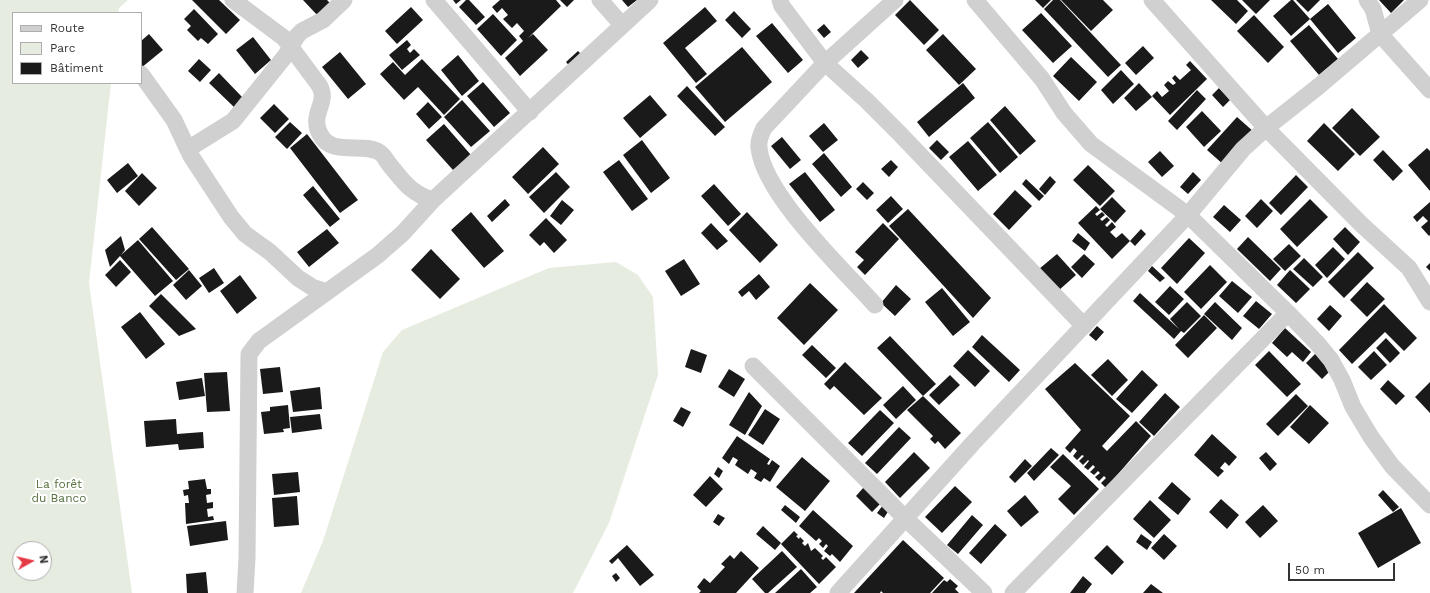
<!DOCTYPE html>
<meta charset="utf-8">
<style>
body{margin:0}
#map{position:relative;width:1430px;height:593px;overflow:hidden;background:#fff;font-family:"Work Sans",sans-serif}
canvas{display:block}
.legend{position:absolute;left:12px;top:12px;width:130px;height:72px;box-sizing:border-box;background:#fff;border:1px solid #adadad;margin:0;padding:5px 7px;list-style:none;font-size:12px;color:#333}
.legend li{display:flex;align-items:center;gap:8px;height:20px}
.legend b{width:20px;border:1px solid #adadad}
.north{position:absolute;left:12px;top:541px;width:40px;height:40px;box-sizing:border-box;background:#fff;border:1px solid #adadad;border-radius:50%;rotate:82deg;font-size:11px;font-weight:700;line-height:16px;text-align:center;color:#333}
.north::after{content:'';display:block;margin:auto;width:14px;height:18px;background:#e63946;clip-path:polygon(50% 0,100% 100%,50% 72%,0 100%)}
.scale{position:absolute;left:1288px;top:563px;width:107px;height:18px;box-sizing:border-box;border:2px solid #333;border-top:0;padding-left:5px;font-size:12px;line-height:14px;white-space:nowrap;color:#333;-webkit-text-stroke:3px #fff;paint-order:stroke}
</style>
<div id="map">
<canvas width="1430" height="593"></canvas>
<ul class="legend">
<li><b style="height:5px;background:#d0d0d0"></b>Route</li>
<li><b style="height:11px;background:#e6ecdf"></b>Parc</li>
<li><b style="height:11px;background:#1a1a1a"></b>Bâtiment</li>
</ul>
<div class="north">N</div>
<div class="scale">50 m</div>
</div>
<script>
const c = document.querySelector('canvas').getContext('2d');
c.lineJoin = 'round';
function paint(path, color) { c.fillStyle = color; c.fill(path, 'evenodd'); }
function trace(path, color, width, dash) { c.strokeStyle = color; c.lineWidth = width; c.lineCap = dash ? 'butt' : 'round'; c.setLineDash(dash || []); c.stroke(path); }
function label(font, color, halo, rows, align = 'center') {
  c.font = font + ' "Work Sans",sans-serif'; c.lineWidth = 4; c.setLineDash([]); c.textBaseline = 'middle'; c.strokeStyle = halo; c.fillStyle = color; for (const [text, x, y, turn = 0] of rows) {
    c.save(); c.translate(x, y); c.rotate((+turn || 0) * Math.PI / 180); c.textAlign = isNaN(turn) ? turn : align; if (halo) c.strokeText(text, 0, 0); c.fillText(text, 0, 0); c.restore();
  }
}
paint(new Path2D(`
 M0,0H128L119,8L118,13H13V83H111L89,283L132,593H0ZM20,549H44V573H20Z
 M616,262L638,275L653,297L658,375L609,523L573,593H301L323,541L383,352L402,330L549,268Z`), '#e6ecdf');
paint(new Path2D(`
 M192,0H219L240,20L226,34Z
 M303,0H327L332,5L319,17Z
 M453,0H461L456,4Z
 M466,0H469L485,17L476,25L459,7Z
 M500,0H556L561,6L528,38L533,34L548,50L520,76L505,58L523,41L519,36L524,31L517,23L512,28L503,19L508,15L502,8L497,13L492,7Z
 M560,0H574L567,7Z
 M622,0H637L628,7Z
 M910,0L939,30L924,45L895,15Z
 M1035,0H1051L1043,8Z
 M1053,0H1060L1121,65L1108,77L1044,9Z
 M1061,0H1103L1113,10L1091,31Z
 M1211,0H1237L1248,11L1236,24Z
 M1242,0H1270L1256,14Z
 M1291,0H1293L1310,19L1291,36L1273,16Z
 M1296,0H1320L1308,12Z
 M1379,0H1404L1391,13Z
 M1328,4L1356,38L1338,53L1310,19Z
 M411,7L423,20L397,44L385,31Z
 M705,7L717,21L685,48L707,74L696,83L663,43Z
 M194,9L218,34L208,44L201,38L198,41L187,30L191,26L184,19Z
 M734,11L751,29L742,38L725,20Z
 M1041,13L1072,46L1053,63L1022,30Z
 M493,14L517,40L501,56L477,29Z
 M1254,15L1284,47L1268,63L1237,31Z
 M772,23L803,60L788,73L756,36Z
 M824,24L831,32L824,38L817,30Z
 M1309,25L1338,59L1319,75L1290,41Z
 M149,34L163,50L141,68V41Z
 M943,34L976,69L959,85L926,50Z
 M253,37L271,60L255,74L236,50Z
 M407,40L411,45L407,49L410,53L414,49L420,55L402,70L389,55Z
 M1143,46L1154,58L1136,75L1125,63Z
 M742,47L772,82L725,122L695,87Z
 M861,50L869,58L858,68L851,60Z
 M578,51L584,57L572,69L566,62Z
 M340,52L366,84L348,99L322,67Z
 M458,55L479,81L462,96L441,70Z
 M1071,57L1097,82L1079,101L1053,76Z
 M199,59L211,70L200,82L188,71Z
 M422,59L460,99L444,115L418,87L404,100L380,74L393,62L405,75Z
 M1190,61L1207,79L1170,115L1152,96L1157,91L1162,97L1169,91L1164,85L1168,81L1173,85L1176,83L1172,78L1175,75L1180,80L1191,70L1186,65Z
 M1121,70L1134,84L1113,104L1101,90Z
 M219,73L243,98L234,107L209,83Z
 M483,82L510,113L494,127L467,96Z
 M963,83L975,98L929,137L917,122Z
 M1139,83L1152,97L1136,111L1124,98Z
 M687,86L725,127L715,136L677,96Z
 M1219,88L1230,100L1223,107L1212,95Z
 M1197,90L1206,99L1177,130L1168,121Z
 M650,95L667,115L640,138L623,118Z
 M462,100L490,131L471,147L444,117Z
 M428,102L442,117L429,129L416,114Z
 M274,104L289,119L275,133L260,118Z
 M1005,106L1036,141L1020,155L990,120Z
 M1352,108L1380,137L1360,156L1332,128Z
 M1202,111L1221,131L1204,147L1186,127Z
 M1237,117L1254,132L1224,165L1207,150Z
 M290,122L302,133L287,149L275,137Z
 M988,122L1018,157L1000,173L970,138Z
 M824,123L838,140L823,152L809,136Z
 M1324,123L1355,154L1338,171L1307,141Z
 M444,124L471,155L453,170L426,140Z
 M307,134L358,200L340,213L290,148Z
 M782,137L801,160L790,169L771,146Z
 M642,140L670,178L651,193L623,155Z
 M937,140L949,152L941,160L929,148Z
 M968,141L997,175L978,191L949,157Z
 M543,147L559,164L528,194L512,177Z
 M1427,148L1430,151V191L1408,165Z
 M1383,150L1403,171L1393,181L1373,160Z
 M1160,151L1174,166L1162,177L1148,162Z
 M824,153L852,187L841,197L812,164Z
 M619,160L648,199L632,211L603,172Z
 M891,160L898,167L889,177L881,169Z
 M128,163L138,176L117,193L107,180Z
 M1088,165L1115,191L1100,206L1073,180Z
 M556,172L570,187L544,213L529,197Z
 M805,172L835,210L820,222L789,184Z
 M1193,172L1201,180L1188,194L1180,187Z
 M142,173L157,188L139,206L125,191Z
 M1296,175L1308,187L1281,215L1269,203Z
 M1050,176L1056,182L1045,195L1039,189Z
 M1026,179L1044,196L1039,201L1022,184Z
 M863,182L874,193L867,200L856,189Z
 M714,184L741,214L728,226L701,196Z
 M313,186L340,219L330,227L303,195Z
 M1015,190L1032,206L1009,230L993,214Z
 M891,196L903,209L888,223L876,210Z
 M1112,197L1126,211L1115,223L1100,209Z
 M505,199L510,205L492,222L487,216Z
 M1261,199L1273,211L1257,228L1245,216Z
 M1310,199L1328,217L1297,247L1280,229Z
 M562,200L574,210L561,225L550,216Z
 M1430,202V235L1429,236L1421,227L1428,221L1423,216L1417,222L1413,217Z
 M1224,205L1241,220L1230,232L1213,217Z
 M1096,206L1100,210L1095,214L1097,216L1102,212L1105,215L1100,219L1102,221L1107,217L1110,220L1105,225L1107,227L1112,222L1116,227L1110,232L1116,238L1122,233L1130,241L1112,259L1078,223Z
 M908,209L991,298L973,318L889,226Z
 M471,212L504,251L484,268L451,230Z
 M747,212L778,245L760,263L729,230Z
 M546,218L567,240L554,253L544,242L540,246L529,235Z
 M711,223L728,241L717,250L701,233Z
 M883,223L899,239L865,275L857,267L864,260L855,252Z
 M152,227L189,269L176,280L139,239Z
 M1345,227L1360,242L1348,255L1333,239Z
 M327,229L339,243L309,267L297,252Z
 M1141,229L1146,234L1135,246L1130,241Z
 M1078,233L1090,243L1085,251L1072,241Z
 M121,236L125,250L121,255L138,240L173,281L155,296L120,256L110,267L105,250Z
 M1248,237L1281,269L1270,281L1237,249Z
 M1189,238L1205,253L1177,284L1161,268Z
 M1289,244L1301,256L1285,271L1273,259Z
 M1333,247L1345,259L1327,278L1315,265Z
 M431,249L460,279L440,299L411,270Z
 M1358,252L1374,268L1344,298L1328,282Z
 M1057,254L1076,275L1058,291L1039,269Z
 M1084,254L1095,264L1082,278L1071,267Z
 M1304,258L1323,277L1313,287L1293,269Z
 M684,259L700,284L681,296L665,271Z
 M120,260L131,272L116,287L105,275Z
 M1430,263V271L1426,267Z
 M1210,265L1227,282L1201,309L1184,292Z
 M1152,266L1165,278L1160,282L1148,271Z
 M214,268L224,283L209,293L199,278Z
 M189,270L202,286L186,300L173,285Z
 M1290,270L1310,289L1296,303L1277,285Z
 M759,274L770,287L756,300L749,291L742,297L738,292Z
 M240,275L257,298L237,314L220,291Z
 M1232,281L1252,297L1238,313L1219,296Z
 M1367,282L1385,299L1367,317L1350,300Z
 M810,283L838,310L804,345L777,318Z
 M896,285L911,299L895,316L881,303Z
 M1170,286L1184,299L1169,315L1155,302Z
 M942,288L970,322L953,336L925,302Z
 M1140,293L1179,329L1170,319L1187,302L1201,316L1184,333L1181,331L1174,339L1133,301Z
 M161,294L196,329L179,336L149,306Z
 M1256,301L1272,314L1259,329L1243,316Z
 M1215,302L1242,328L1232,340L1204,314Z
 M1384,304L1417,338L1404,351L1385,332L1352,364L1339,350Z
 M1330,305L1342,316L1329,331L1317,319Z
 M140,312L165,344L146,359L121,327Z
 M1204,315L1217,328L1188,358L1175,345Z
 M1097,326L1104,332L1096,341L1089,335Z
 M1285,328L1311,352L1303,362L1292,352L1287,357L1272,343Z
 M982,335L1020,370L1009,382L972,347Z
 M890,336L936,384L923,396L961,433L945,449L938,441L935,444L930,439L933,436L907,410L923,396L877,348Z
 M1386,338L1400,353L1390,363L1376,348Z
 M812,345L836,368L826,378L802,355Z
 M691,349L707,355L701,373L685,367Z
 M968,350L990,371L975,387L953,366Z
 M1269,351L1301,384L1287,397L1255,365Z
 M1374,351L1387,365L1371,380L1358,367Z
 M1316,353L1332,369L1322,379L1306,363Z
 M1108,359L1128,380L1112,396L1091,375Z
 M845,362L882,398L864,415L834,386L830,390L824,384Z
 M1075,363L1130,416L1102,446L1107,451L1136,421L1151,436L1106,488L1101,483L1106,478L1104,476L1099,481L1095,477L1100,473L1098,471L1094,475L1090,472L1095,467L1093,465L1088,470L1084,467L1089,461L1088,460L1083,465L1079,461L1084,456L1082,455L1077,460L1073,456L1077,451L1074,448L1070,453L1065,448L1081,430L1045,389Z
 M280,367L283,392L263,394L260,369Z
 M729,369L745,379L734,397L718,387Z
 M1142,370L1158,385L1132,413L1116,399Z
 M227,372L230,411L207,412L204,373Z
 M950,375L960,385L939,405L929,395Z
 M202,378L205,396L179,400L176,382Z
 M1388,380L1405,396L1396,405L1380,389Z
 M1430,382V413L1415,397Z
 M903,386L916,400L896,419L883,405Z
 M320,387L322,409L293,412L290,391Z
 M749,392L762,406L745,435L729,425Z
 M1165,393L1180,407L1154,436L1139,422Z
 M1296,394L1308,406L1278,436L1266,424Z
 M288,405L290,428L283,429L284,432L264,434L261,412L270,411V407Z
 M1310,405L1329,423L1309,444L1290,427Z
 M681,407L691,412L683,427L673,421Z
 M765,409L780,419L763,445L748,435Z
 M880,410L894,423L862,456L848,443Z
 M320,414L322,429L292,433L290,417Z
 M176,419L177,434L203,432L204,448L179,450L178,444L146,447L144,421Z
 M899,427L911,438L877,474L865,463Z
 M1212,434L1237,457L1229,466L1225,462L1220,468L1224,471L1218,477L1194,455Z
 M737,436L770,459L767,464L769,465L772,460L780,466L770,482L764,478L761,482L754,478L757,473L751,469L748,474L735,465L738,460L733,457L729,464L722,458Z
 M1051,448L1059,455L1034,481L1027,473Z
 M914,452L930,468L900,498L885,482Z
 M1266,452L1277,464L1270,471L1259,458Z
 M1063,454L1099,489L1074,515L1058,499L1071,486L1050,467Z
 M802,457L830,481L805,511L776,487Z
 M1025,459L1032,466L1015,483L1009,477Z
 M718,467L723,471L719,478L714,474Z
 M298,472L300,492L274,495L272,474Z
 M710,476L723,489L706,507L693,495Z
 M205,479L207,489H211V494L206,495L207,503L213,502V508L207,509L208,517L213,516L214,520L186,524L185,503H189L188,495L184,496L183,490L189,489L188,481Z
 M1172,482L1191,499L1178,515L1158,498Z
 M955,486L972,502L942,533L925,517Z
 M864,487L881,503L872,512L856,496Z
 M1383,490L1399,507L1393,512L1378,495Z
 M1025,495L1039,512L1021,527L1007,511Z
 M297,496L299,525L274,527L272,498Z
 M1221,499L1239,515L1227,529L1209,512Z
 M1150,500L1171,520L1154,538L1133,519Z
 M785,505L800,517L796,523L781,510Z
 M883,505L889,510L884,518L877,513Z
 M1263,505L1278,521L1260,538L1245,522Z
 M1401,508L1421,543L1378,568L1358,533Z
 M813,510L853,546L840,562L832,554L830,556L824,551L828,546L826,544L823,548L819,544L822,541L819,538L816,541L799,526Z
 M718,514L725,518L719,526L713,522Z
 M972,515L983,525L958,554L947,545Z
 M226,521L228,540L190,546L187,526Z
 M995,524L1007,535L981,564L969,553Z
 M763,526L781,543L775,550L756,534Z
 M794,531L798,535L796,536L799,539L800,537L804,541L802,543L805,546L808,543L811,551L815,548L823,556L821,558L823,560L826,557L836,567L819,584L781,544Z
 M1141,534L1152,542L1147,550L1136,542Z
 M1164,534L1177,546L1164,560L1151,548Z
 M903,540L944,578L930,593H883L881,591L880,593H854Z
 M627,545L654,575L640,586L618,558L612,564L609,561Z
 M1107,545L1124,562L1112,575L1094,558Z
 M741,551L759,568L736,593H699L701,591L697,587L704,578L710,583L725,567L721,564L730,555L734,559Z
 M782,551L797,567L768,593H765L752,579Z
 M801,569L817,587L810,593H775Z
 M206,572L208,593H187L186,574Z
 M616,573L620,578L616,582L612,576Z
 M1083,576L1092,584L1085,593H1070Z
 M950,579L958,586L955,589L959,593H932L944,580L947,582Z
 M1151,584L1163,593H1143Z`), '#1a1a1a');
trace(new Path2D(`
 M233,0L284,38L319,85C330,103 309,113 320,134C331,157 362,142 379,152C383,154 386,160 389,164C403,181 411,194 433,200
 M434,0L530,112
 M600,0L622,25
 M780,0L782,6L825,63L866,100L900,134L1084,326
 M975,0L1042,79L1064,113L1091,144L1188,215L1288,313L1317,343L1331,360L1342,380L1353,407L1371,437L1392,466L1430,505
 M1152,0L1266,128L1361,224L1409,268L1430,302
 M1367,0L1373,9L1380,34L1430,90
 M141,74L174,120L191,156L231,217L245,234L270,252L298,278L312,287L327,292
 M188,149L233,121L286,55L297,36L302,31L323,20L344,0
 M875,305C843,269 764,195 759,148C758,141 761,134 764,128L825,63L895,0
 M753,366L905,518L984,593
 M245,593L247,558L249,354L259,341L378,255L403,233L433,200L650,0
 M838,593L973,443L1188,215L1243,149L1266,128L1319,86L1420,0
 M1013,593L1288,313`), '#d0d0d0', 17);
label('12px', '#56703f', '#fff', [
 ["La forêt",59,484],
 ["du Banco",59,498]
]);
</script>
